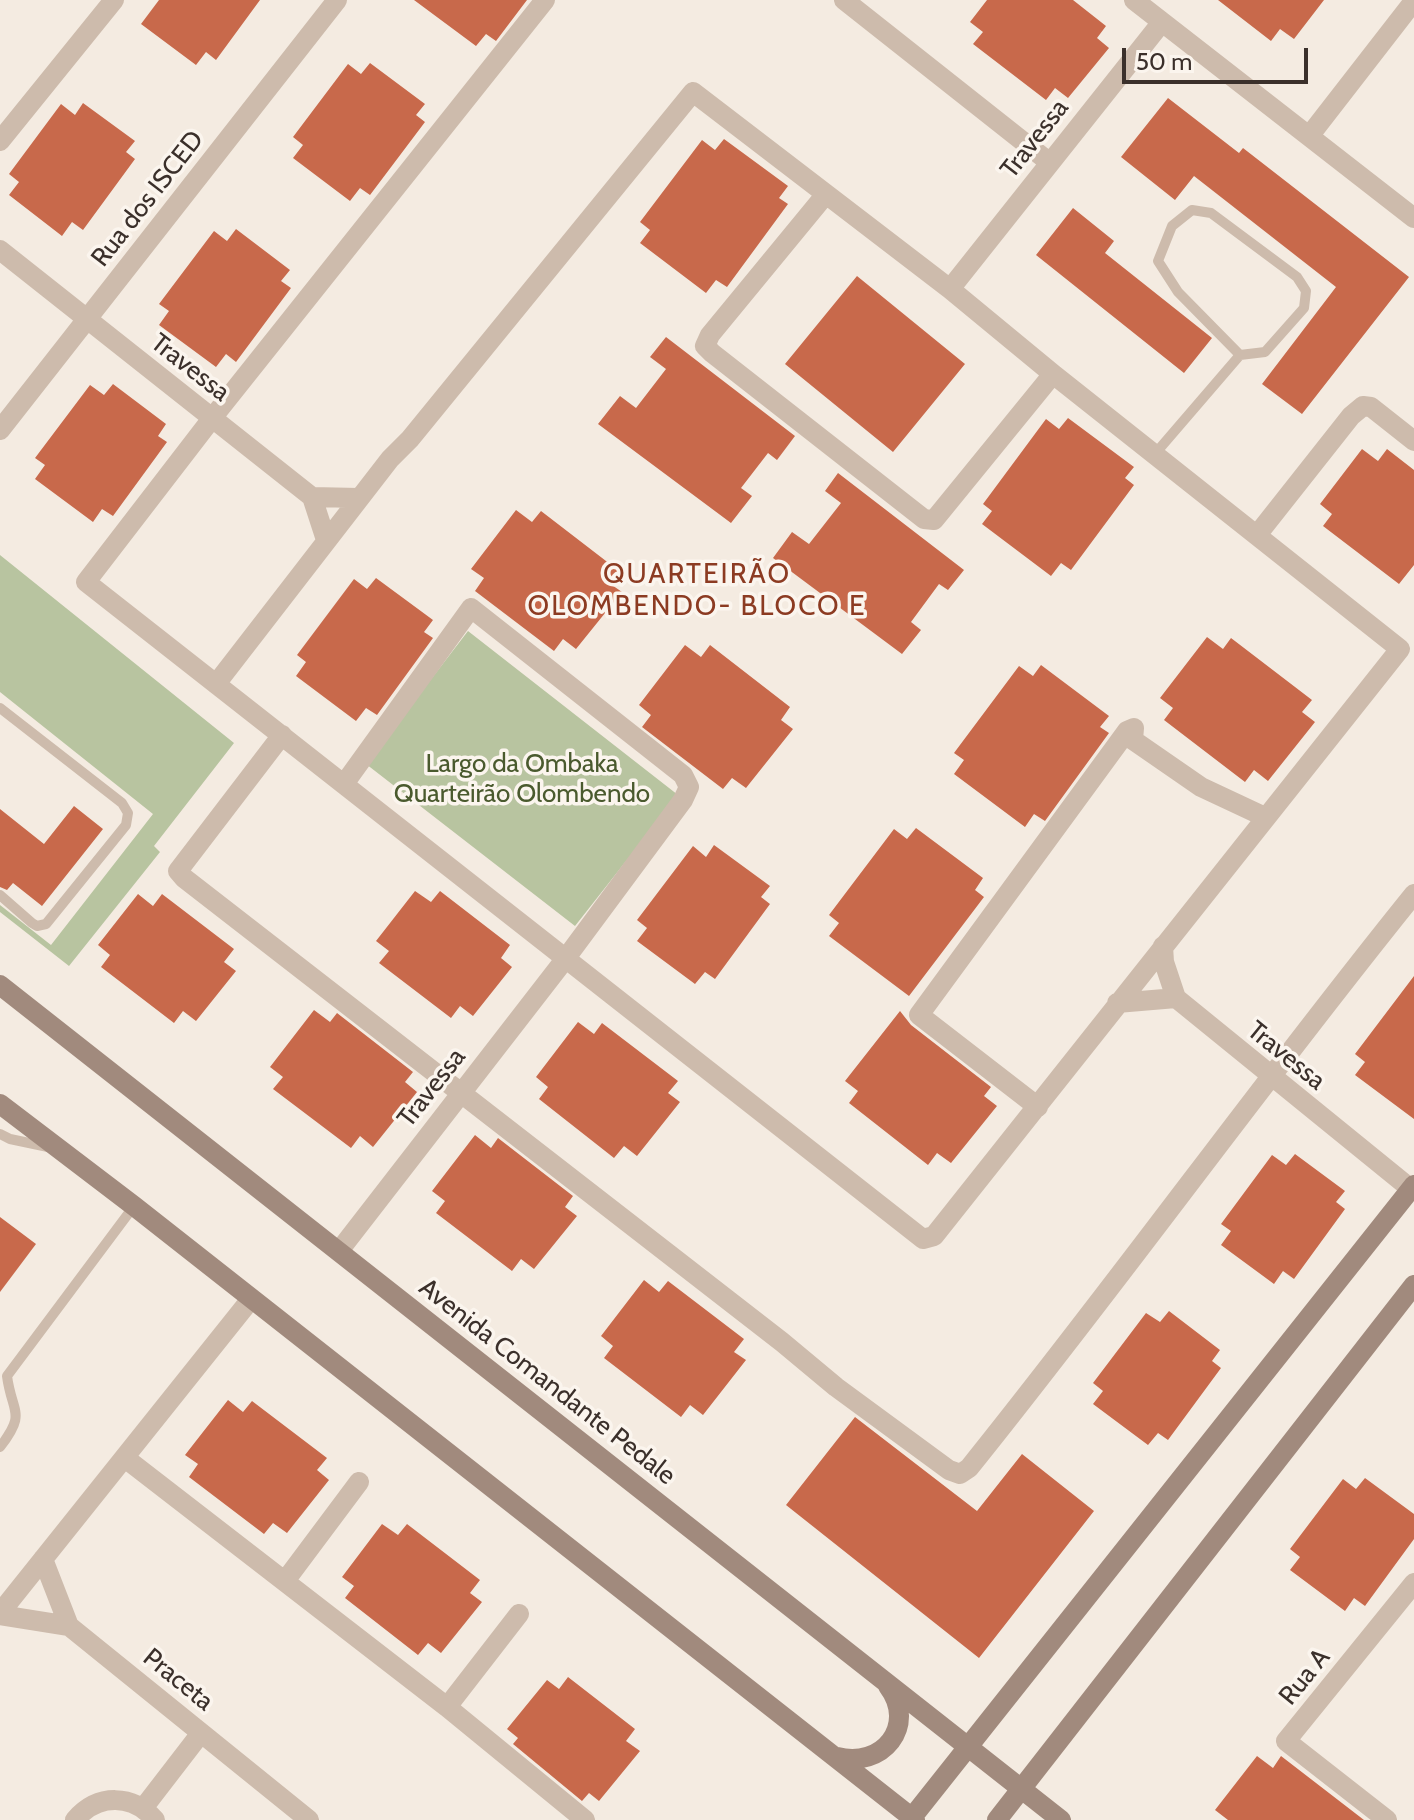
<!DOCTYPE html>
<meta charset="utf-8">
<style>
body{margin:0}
#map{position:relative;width:1414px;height:1820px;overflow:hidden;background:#f4ebe1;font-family:Cabin,sans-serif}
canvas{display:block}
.scale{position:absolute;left:1122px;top:48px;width:186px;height:36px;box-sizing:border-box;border:4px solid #3b302b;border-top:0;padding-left:10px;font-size:24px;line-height:28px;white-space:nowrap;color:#3b302b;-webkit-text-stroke:6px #fbf5ee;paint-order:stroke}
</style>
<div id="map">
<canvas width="1414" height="1820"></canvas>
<div class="scale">50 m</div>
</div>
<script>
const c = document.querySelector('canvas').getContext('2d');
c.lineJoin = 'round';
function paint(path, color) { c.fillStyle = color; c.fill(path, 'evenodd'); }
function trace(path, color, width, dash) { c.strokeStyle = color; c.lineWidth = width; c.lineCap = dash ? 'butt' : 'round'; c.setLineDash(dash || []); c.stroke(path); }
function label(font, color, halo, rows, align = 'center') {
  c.font = font + ' Cabin,sans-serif'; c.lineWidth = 7; c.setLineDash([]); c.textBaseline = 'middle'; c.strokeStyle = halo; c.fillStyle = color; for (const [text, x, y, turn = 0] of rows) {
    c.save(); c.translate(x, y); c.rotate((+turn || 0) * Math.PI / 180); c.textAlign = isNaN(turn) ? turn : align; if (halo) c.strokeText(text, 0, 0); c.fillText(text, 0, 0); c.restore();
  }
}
paint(new Path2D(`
 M0,555L234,743L154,846L160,852L69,966L0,912V905L51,945L153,814L0,692Z
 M468,631L678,795L575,926L366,764Z`), '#b8c4a0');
paint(new Path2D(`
 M159,0H260L216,60L206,52L196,65L141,24Z
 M414,0H527L496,41L486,34L476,46Z
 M987,0H1073L1106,26L1097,38L1109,48L1068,98L1055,88L1046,100L973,44L983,32L970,22Z
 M1218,0H1324L1294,39L1280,29L1271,41Z
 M370,63L425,104L416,115L425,122L370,195L360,188L350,201L293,158L303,145L293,137L348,64L361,74Z
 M1168,98L1239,153L1243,148L1409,277L1302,414L1262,384L1336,287L1194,176L1175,200L1121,157Z
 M83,103L135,141L126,152L135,159L83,230L72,222L62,236L9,195L19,182L9,174L61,104L75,115Z
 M724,139L788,186L779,198L788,204L727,287L716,280L706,293L640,243L650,230L640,222L702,140L715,150Z
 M1073,208L1114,241L1105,253L1212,338L1184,373L1036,255Z
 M236,229L290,270L281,281L291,288L236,362L226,354L216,367L159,325L169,311L159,304L214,231L227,241Z
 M857,276L965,364L893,452L785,364Z
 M666,337L795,436L777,460L768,453L741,488L752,496L731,523L598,424L620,396L636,408L666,369L650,357Z
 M113,384L166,424L158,436L167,442L113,516L102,509L93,522L35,479L45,465L35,458L90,385L104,395Z
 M1068,418L1134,467L1125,478L1134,485L1071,570L1061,563L1051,576L982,524L992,511L983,504L1046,419L1059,429Z
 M1362,449L1378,461L1387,449L1414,470V565L1399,584L1323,526L1332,514L1320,504Z
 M838,473L964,570L948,590L939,584L911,622L921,630L902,654L773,558L792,532L809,544L841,503L825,491Z
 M516,510L532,522L541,511L619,571L609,583L622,592L576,649L563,639L554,651L475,591L484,578L471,569Z
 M376,578L433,620L424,632L433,638L377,715L366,708L356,721L296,676L306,662L297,655L354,579L367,589Z
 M1207,637L1223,649L1231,638L1312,700L1302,712L1315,722L1268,781L1254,770L1245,782L1164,720L1173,708L1160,698Z
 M685,645L701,657L710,645L790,707L781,720L793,729L746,788L732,778L723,789L642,727L651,715L639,705Z
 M1041,665L1109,716L1100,727L1109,733L1045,821L1034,814L1025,827L954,774L964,760L954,753L1019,666L1033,676Z
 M74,806L103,829L42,906L13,883L7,890L0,887V809L44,844Z
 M916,828L983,878L975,890L984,897L909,996L829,936L839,923L829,915L894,829L907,839Z
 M714,845L770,886L761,897L770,904L715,979L705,972L695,984L637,941L647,928L637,920L693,846L706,857Z
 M415,891L431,902L440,891L510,945L501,958L512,967L473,1016L460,1006L451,1018L379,963L389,951L376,941Z
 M138,894L153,906L162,894L234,949L224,962L236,971L196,1021L183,1011L174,1023L101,967L110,955L98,945Z
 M1414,976V1119L1355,1075L1365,1062L1355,1054Z
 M314,1010L330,1022L337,1013L413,1072L405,1082L417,1092L373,1147L360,1136L351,1148L273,1089L283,1077L270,1067Z
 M900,1011L911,1025L991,1087L984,1096L997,1106L951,1163L937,1153L928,1165L849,1103L858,1091L845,1081Z
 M578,1022L594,1034L602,1023L678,1081L668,1093L680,1102L637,1156L624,1146L614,1158L539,1099L548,1087L536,1077Z
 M475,1135L491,1148L498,1138L573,1196L565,1207L577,1216L534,1269L521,1259L512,1271L436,1213L445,1201L432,1191Z
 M1295,1154L1345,1191L1336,1202L1345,1209L1294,1279L1283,1271L1274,1284L1221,1245L1231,1231L1221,1224L1272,1155L1286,1165Z
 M0,1217L36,1244L0,1292Z
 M644,1280L659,1292L668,1281L744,1339L734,1352L746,1360L703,1415L690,1405L681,1417L604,1358L613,1346L601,1336Z
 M1169,1311L1220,1350L1212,1361L1221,1368L1168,1440L1158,1433L1148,1445L1093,1404L1103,1391L1093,1383L1146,1313L1160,1322Z
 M228,1400L243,1412L252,1401L327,1458L317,1470L329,1480L287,1533L273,1523L264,1534L189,1477L198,1464L185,1455Z
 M855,1417L977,1511L1022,1454L1094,1511L979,1658L786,1505Z
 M1365,1478L1414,1514V1539L1365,1606L1354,1598L1345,1611L1290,1570L1300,1557L1290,1549L1343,1479L1356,1489Z
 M382,1524L398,1535L407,1524L480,1580L470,1593L482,1602L441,1653L428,1643L418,1655L345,1598L354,1586L342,1577Z
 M568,1677L635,1729L626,1741L640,1751L599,1801L589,1793L582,1801L513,1744L518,1738L507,1729L547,1680L559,1689Z
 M1257,1756L1273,1768L1281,1756L1364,1820H1228L1215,1810Z`), '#c8694b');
trace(new Path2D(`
 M1192,210L1211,213L1297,277L1306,291L1304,308L1265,352L1240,355L1178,292L1158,261L1172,226Z
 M1154,455L1240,355
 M0,708L122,803L128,813L126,825L46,924L37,926L32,923L0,895
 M0,1134L10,1139L48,1147
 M0,1447C27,1412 12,1414 7,1376L134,1206`), '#cdbbac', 10);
trace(new Path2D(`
 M844,0L1049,162
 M1134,0L1414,218
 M1310,135L1414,1
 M0,141L114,0
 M826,194L710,335L705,346L712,353L924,519L934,520L1053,374
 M0,250L312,497L359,498
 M950,289L1162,22
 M0,430L337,0
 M312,497L326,540
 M1257,535L1351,416L1363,406L1371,407L1414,441
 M216,684L390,459L410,439L693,92L950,289L1053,374L1400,649L934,1236L923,1239L86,582L213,417L545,0
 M282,735L178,871L184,878L782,1342L836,1387L949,1470L960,1474L969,1468C1121,1279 1262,1082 1414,894
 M1163,946L1164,962L1176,998
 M1117,1003L1176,998L1411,1189
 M1038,1107L919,1015L1127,731L1134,728L1133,740L1201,787L1265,817
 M339,1251L566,958L683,800L689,787L683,775L471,608L344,784
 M125,1458L447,1707L585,1820
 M43,1559L69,1626L309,1820
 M285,1581L359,1482
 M0,1613L251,1299
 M0,1615L69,1626
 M447,1707L519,1614
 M144,1807L201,1733
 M75,1820C98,1793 133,1794 155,1820
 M1387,1820L1286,1741L1414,1583`), '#cdbbac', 20);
trace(new Path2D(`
 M0,985L1061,1820
 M0,1104L134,1206L915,1820
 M837,1757C882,1769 918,1726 888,1686
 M910,1820L1414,1185
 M997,1820L1414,1285`), '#a18a7d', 20);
label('26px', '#3b302b', '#fbf5ee', [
 ["Travessa",1035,139,-52],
 ["Rua dos ISCED",148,199,-52],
 ["Travessa",190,368,38],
 ["Travessa",1286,1056,39],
 ["Travessa",432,1088,-52],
 ["Avenida Comandante Pedale",547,1382,38],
 ["Rua A",1305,1677,-51],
 ["Praceta",178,1680,39]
]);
label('26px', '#4a5a2e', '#fbf5ee', [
 ["Largo da Ombaka",522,764],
 ["Quarteirão Olombendo",522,794]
]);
c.letterSpacing = '2px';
label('28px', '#8c3b22', '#fbf5ee', [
 ["QUARTEIRÃO",697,575],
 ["OLOMBENDO- BLOCO E",697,607]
]);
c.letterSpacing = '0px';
</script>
